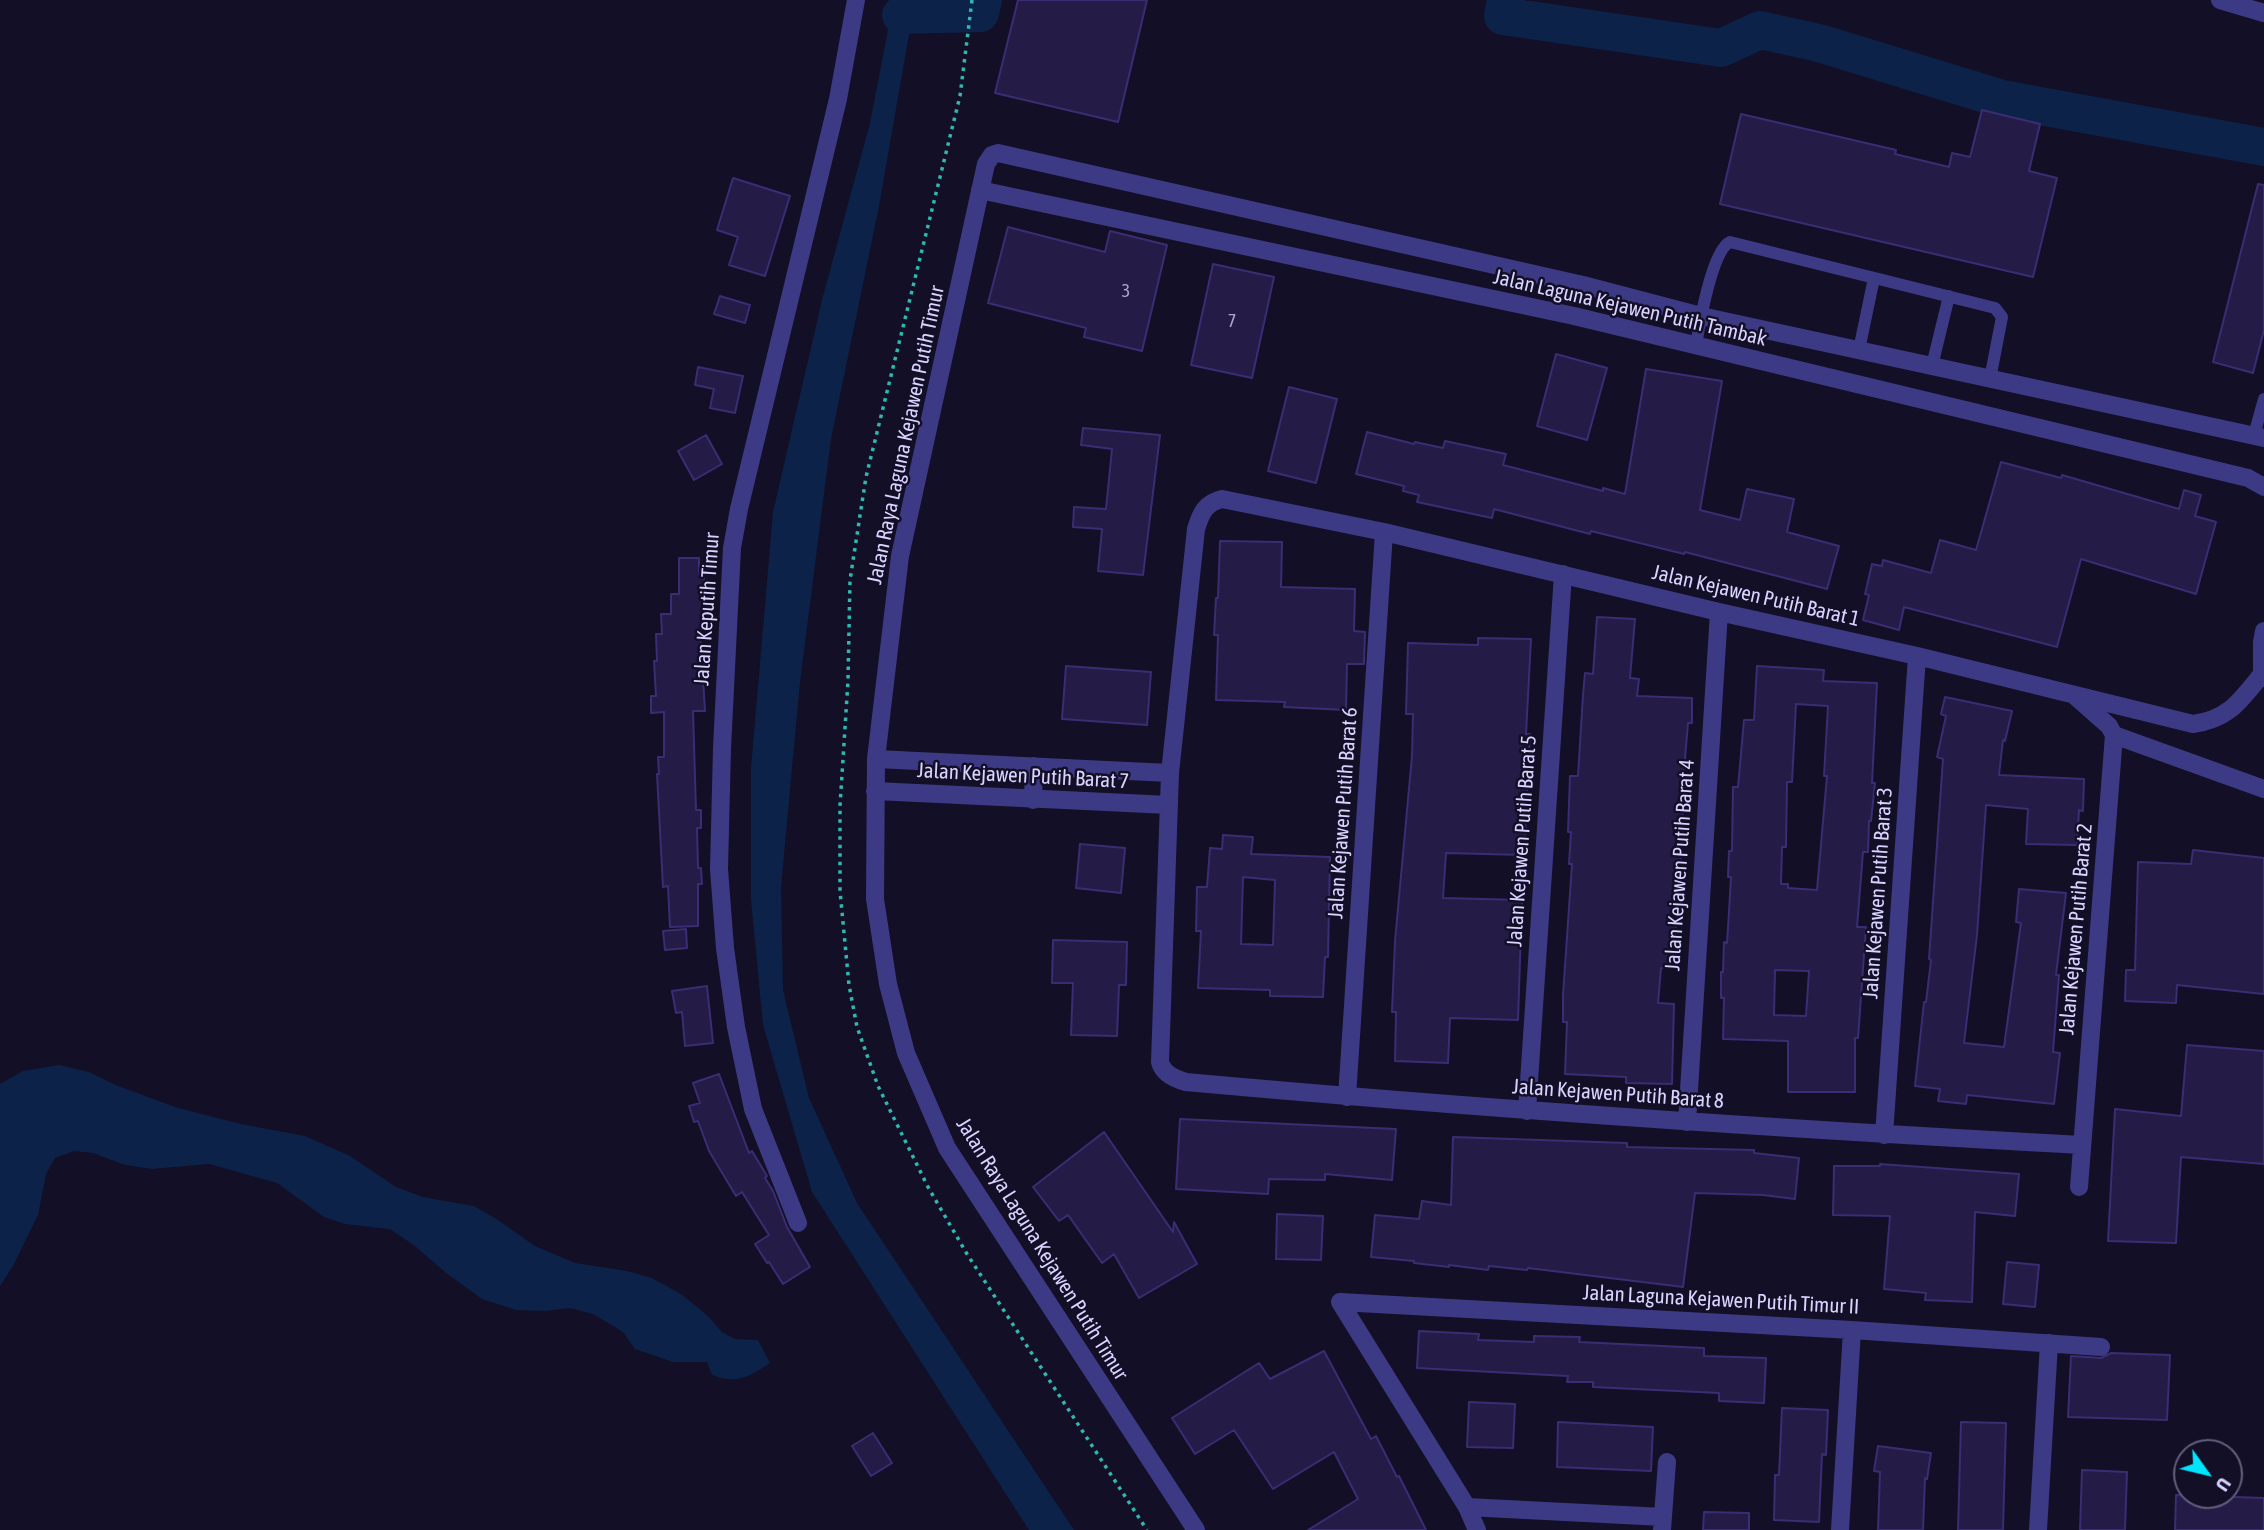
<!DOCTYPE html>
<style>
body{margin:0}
#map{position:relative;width:2264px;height:1530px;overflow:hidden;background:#130f26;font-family:"Asap Condensed",sans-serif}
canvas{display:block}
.north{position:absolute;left:2173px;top:1439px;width:70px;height:70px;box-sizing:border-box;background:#130f26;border:2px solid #625e7d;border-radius:50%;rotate:124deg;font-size:19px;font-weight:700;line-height:28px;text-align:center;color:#d9d4ff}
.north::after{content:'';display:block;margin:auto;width:24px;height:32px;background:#00e5ff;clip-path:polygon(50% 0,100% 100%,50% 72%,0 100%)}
</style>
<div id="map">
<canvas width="2264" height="1530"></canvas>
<div class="north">U</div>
</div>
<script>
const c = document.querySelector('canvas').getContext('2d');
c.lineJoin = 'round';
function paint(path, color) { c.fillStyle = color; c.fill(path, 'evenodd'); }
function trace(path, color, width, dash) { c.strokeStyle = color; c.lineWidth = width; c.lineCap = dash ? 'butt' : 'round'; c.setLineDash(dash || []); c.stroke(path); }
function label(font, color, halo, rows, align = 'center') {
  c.font = font + ' "Asap Condensed",sans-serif'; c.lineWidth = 5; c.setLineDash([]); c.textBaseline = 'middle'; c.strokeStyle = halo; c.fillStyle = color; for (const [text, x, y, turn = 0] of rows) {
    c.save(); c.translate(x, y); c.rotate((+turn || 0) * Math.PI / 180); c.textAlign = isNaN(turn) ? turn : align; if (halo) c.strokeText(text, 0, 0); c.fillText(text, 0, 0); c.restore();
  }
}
paint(new Path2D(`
 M892,0H915L879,206L831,439L800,682L781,887L783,990L809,1098L857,1203L1074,1530H1029L812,1192L763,1025L751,900V768L773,512L822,300L870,123L891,14Z
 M59,1065L89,1072L118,1086L178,1108L241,1124L305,1136L350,1156L396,1187L423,1197L474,1206L498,1220L535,1246L575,1263L627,1271L652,1278L681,1294L709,1317L722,1332L735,1339L758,1340L770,1363C748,1378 737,1384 712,1375L707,1362H673L635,1349L623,1332L593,1314L570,1308L545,1311L516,1310L482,1299L446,1273L415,1246L390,1229L345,1224L324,1217L277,1183L209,1164L152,1169L125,1165L93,1153L74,1151L55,1158L46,1174L38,1215L13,1266L0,1286V1084L23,1071Z`), '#0c2248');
trace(new Path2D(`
 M1506,0L1503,16L1721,48L1760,30L1819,43L2002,99L2264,147
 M901,15L980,13L983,0`), '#0c2248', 38);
const building = new Path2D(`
 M1018,0H1147L1118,122L995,93Z
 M1982,110L2040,124L2029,171L2057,178L2033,277L1720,204L1741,114L1896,150L1895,154L1949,167L1952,153L1970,157Z
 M733,178L790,196L765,276L729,265L738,237L717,230Z
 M2258,184L2264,185V330L2253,373L2213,362Z
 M1008,227L1105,252L1110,231L1167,245L1142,351L1084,337L1086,328L988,303Z
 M1213,264L1274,277L1252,378L1191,365Z
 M720,296L750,305L745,323L714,314Z
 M1556,354L1607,368L1587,440L1537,426Z
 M698,367L743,376L735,413L710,408L714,389L695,385Z
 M1646,369L1722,381L1700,510L1740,520L1747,489L1794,499L1787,532L1839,546L1827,589L1685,552L1684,554L1591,531L1590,534L1494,509L1492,518L1417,502L1419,495L1403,491L1404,486L1356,474L1367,432L1414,444L1415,442L1443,448L1445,441L1506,454L1503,465L1603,491V488L1625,494Z
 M1289,387L1337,399L1316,483L1268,471Z
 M1083,428L1160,435L1143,575L1098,571L1102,529L1073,527L1074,507L1106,509L1112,449L1081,445Z
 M706,435L722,464L694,480L678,451Z
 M2001,462L2061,478L2062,475L2179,509L2184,490L2201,495L2195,516L2216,522L2196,594L2081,559L2057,647L1904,607L1899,630L1863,620L1869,595L1865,594L1872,564L1882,566L1883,560L1931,573L1940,540L1976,550Z
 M1220,541L1282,542L1281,587L1355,589L1354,631L1365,632L1364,664H1347L1346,710L1284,707L1285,702L1216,700L1218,635H1214L1216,598H1218Z
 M679,558H699V574H704L703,630H700L705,711H693L696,810H701V828H697L698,868H701L702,884H698V926L670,927L668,886L663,887L657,774H659L658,757H664V712L651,713V696H656L654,661H657L656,634H662L661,614H671V594H679Z
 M1597,617L1635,619L1630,678L1639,679L1637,696L1692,698V723H1688L1682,794L1683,829L1673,963H1668V968H1661L1658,1003L1674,1004L1672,1084L1626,1083V1077L1565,1074L1567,1022H1563V995L1572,864H1569L1571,832H1568L1570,776H1578L1583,695L1585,673L1593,674Z
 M1478,638L1531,639L1526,734H1530L1524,855L1446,853L1443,898L1522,900L1518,1020L1450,1018L1448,1063L1395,1061L1396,1012H1392L1395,941L1412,756L1413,714H1406L1408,643L1478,645Z
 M1066,666L1151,672L1147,725L1062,719Z
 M1757,666L1824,670L1823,681L1877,683L1872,783H1875L1871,821H1869L1868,852H1863L1857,927H1866L1858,1038H1855V1092H1788V1041L1723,1039L1724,998H1721V972H1723L1724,942L1727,943L1729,912L1731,877H1728L1729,851H1732L1733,787H1738L1744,720H1754ZM1796,704L1828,706L1824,776H1827L1817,890L1788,888V884H1781L1782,847H1786L1787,782H1792ZM1775,970L1809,971L1806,1016L1774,1015Z
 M1945,697L2012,711L2005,741L2003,740L1999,775L2084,779L2083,811L2079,810L2077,845L2026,844L2028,809L1986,805L1977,935L1964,1043L2004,1047L2021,923L2016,922L2019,889L2066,893L2056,975H2059L2053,1052L2060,1053L2054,1104L1967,1095L1966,1104L1938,1101L1940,1089L1915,1086L1924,1002H1926L1931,960L1929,959L1943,759L1937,757L1946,716L1941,714Z
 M1223,835L1253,837L1251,854L1330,857L1328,957H1325L1323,997L1270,996V990L1198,988L1201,931H1196L1197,887H1207L1210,848L1222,849ZM1243,877L1275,880L1273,945L1241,944Z
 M1080,844L1125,848L1121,893L1076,888Z
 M2193,850L2264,858V994L2177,985L2176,1003L2125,1001L2126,970H2135L2138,862L2191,864Z
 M686,929L687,948L665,950L663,931Z
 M1053,940L1127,942L1126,985H1119L1117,1036L1071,1035L1073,983H1052Z
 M707,986L713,1043L685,1046L682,1012L676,1013L672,991Z
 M2187,1045L2264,1051V1164L2181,1157L2176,1243L2108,1241L2115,1109L2181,1116Z
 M719,1074L749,1153L752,1151L767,1176L765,1178L773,1191L787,1227L810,1267L783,1284L769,1262L767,1263L755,1244L769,1235L742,1192L736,1196L709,1151L698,1121L694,1122L689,1106L700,1103L693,1083Z
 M1180,1119L1396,1129L1392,1180L1325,1174V1180L1269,1179L1268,1194L1176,1189Z
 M1104,1132L1173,1232L1174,1222L1197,1264L1139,1298L1114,1254L1102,1263L1068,1215L1059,1221L1033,1187Z
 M1453,1137L1627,1143V1147L1754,1150V1153L1799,1158L1795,1199L1763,1195L1695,1193L1683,1287L1528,1268L1527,1270L1489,1266L1488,1270L1449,1265V1267L1414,1263V1261L1371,1257L1375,1215L1419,1219L1422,1201L1451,1205Z
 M1880,1164L2019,1174L2015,1216L1975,1212L1972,1302L1925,1300L1926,1293L1884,1289L1890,1216L1833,1215L1834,1166H1880Z
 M1277,1214L1323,1216L1321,1260L1276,1259Z
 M2007,1262L2039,1265L2035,1307L2003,1304Z
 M1419,1331L1479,1334L1478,1340L1534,1342V1336L1580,1337L1579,1342L1704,1348V1356L1766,1358L1764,1403L1719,1401V1393L1593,1387V1382H1567L1568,1376L1417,1368Z
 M1324,1351L1371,1439L1376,1436L1397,1477L1399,1476L1426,1530H1308L1358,1499L1334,1452L1273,1489L1234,1430L1195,1454L1172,1418L1259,1363L1270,1379Z
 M2111,1353L2170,1355L2167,1420L2068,1417L2071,1356L2101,1358Z
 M1469,1402L1515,1404L1513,1448L1467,1447Z
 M1782,1408L1828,1410L1826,1455L1822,1454L1819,1522L1774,1520L1775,1475H1779Z
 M1558,1422L1653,1427L1651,1471L1557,1467Z
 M1961,1422L2006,1423L2003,1530H1958Z
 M873,1433L892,1463L871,1476L852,1446Z
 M1878,1446L1931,1453L1927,1479L1925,1478L1923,1530H1878L1880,1472L1874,1471Z
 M2082,1470L2127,1472L2125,1530H2080Z
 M2176,1495L2264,1498V1530H2175Z
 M1704,1512L1749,1513V1530H1703Z`);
paint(building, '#241b47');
trace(building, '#3b2d73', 2);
trace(new Path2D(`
 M972,0L960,96L866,477L850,580L848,681L840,806V891L849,985L857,1027L878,1086L928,1187L967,1254L1147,1530`), '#2fb8b0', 3.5, [3.5, 5]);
trace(new Path2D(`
 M1696,346C1699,326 1712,250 1730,242L1995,308L2002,317L1990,379
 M1859,350L1874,278
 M1932,366L1949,296
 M2254,435L2264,399`), '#3d3a85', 12);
trace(new Path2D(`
 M2220,0L2264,13
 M980,190L1574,316L2248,478L2264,487
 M2075,696L2109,726L2114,735L2079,1187
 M2114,735L2264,789
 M876,759L1170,773
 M875,791L1169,805
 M1033,800L1034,766
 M1347,1097L1384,532
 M1527,1111L1563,574
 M1687,1122L1719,612
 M1884,1135L1917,656
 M2082,1145C1783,1129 1484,1109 1186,1082C1175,1079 1163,1074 1160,1062L1170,773L1196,529C1201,513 1205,503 1222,499L1384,532L1719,612L1917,656L2193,724C2229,719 2240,701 2262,674
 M798,1223L753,1109L736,1027L725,948L719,869L722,748L732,548L739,509L838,99L856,0
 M1340,1302L1852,1330L2101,1347
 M1340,1302L1467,1507L1477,1530
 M1467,1507L1663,1517
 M1196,1530L947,1148L906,1053L888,984L875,899L876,759L900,556L986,164L992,155L998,153L1583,285L1701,316L2264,438
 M1662,1530L1667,1462
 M1840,1530L1852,1330
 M2038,1530L2049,1343`), '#3d3a85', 18);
trace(new Path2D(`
 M2264,631L2262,642V674L2264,678`), '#3d3a85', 18);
label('18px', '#aca6d1', null, [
 ["3",1126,291],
 ["7",1232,321]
]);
label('21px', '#d9d4ff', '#130f26', [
 ["Jalan Laguna Kejawen Putih Tambak",1630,308,13],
 ["Jalan Raya Laguna Kejawen Putih Timur",906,435,-78],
 ["Jalan Kejawen Putih Barat 1",1756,596,13],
 ["Jalan Keputih Timur",707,609,-86],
 ["Jalan Kejawen Putih Barat 7",1023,776,3],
 ["Jalan Kejawen Putih Barat 6",1343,813,-86],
 ["Jalan Kejawen Putih Barat 5",1522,841,-86],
 ["Jalan Kejawen Putih Barat 4",1680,865,-86],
 ["Jalan Kejawen Putih Barat 3",1878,893,-86],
 ["Jalan Kejawen Putih Barat 2",2076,929,-85],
 ["Jalan Kejawen Putih Barat 8",1618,1094,4],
 ["Jalan Raya Laguna Kejawen Putih Timur",1042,1249,58],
 ["Jalan Laguna Kejawen Putih Timur II",1721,1300,3]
]);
</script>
